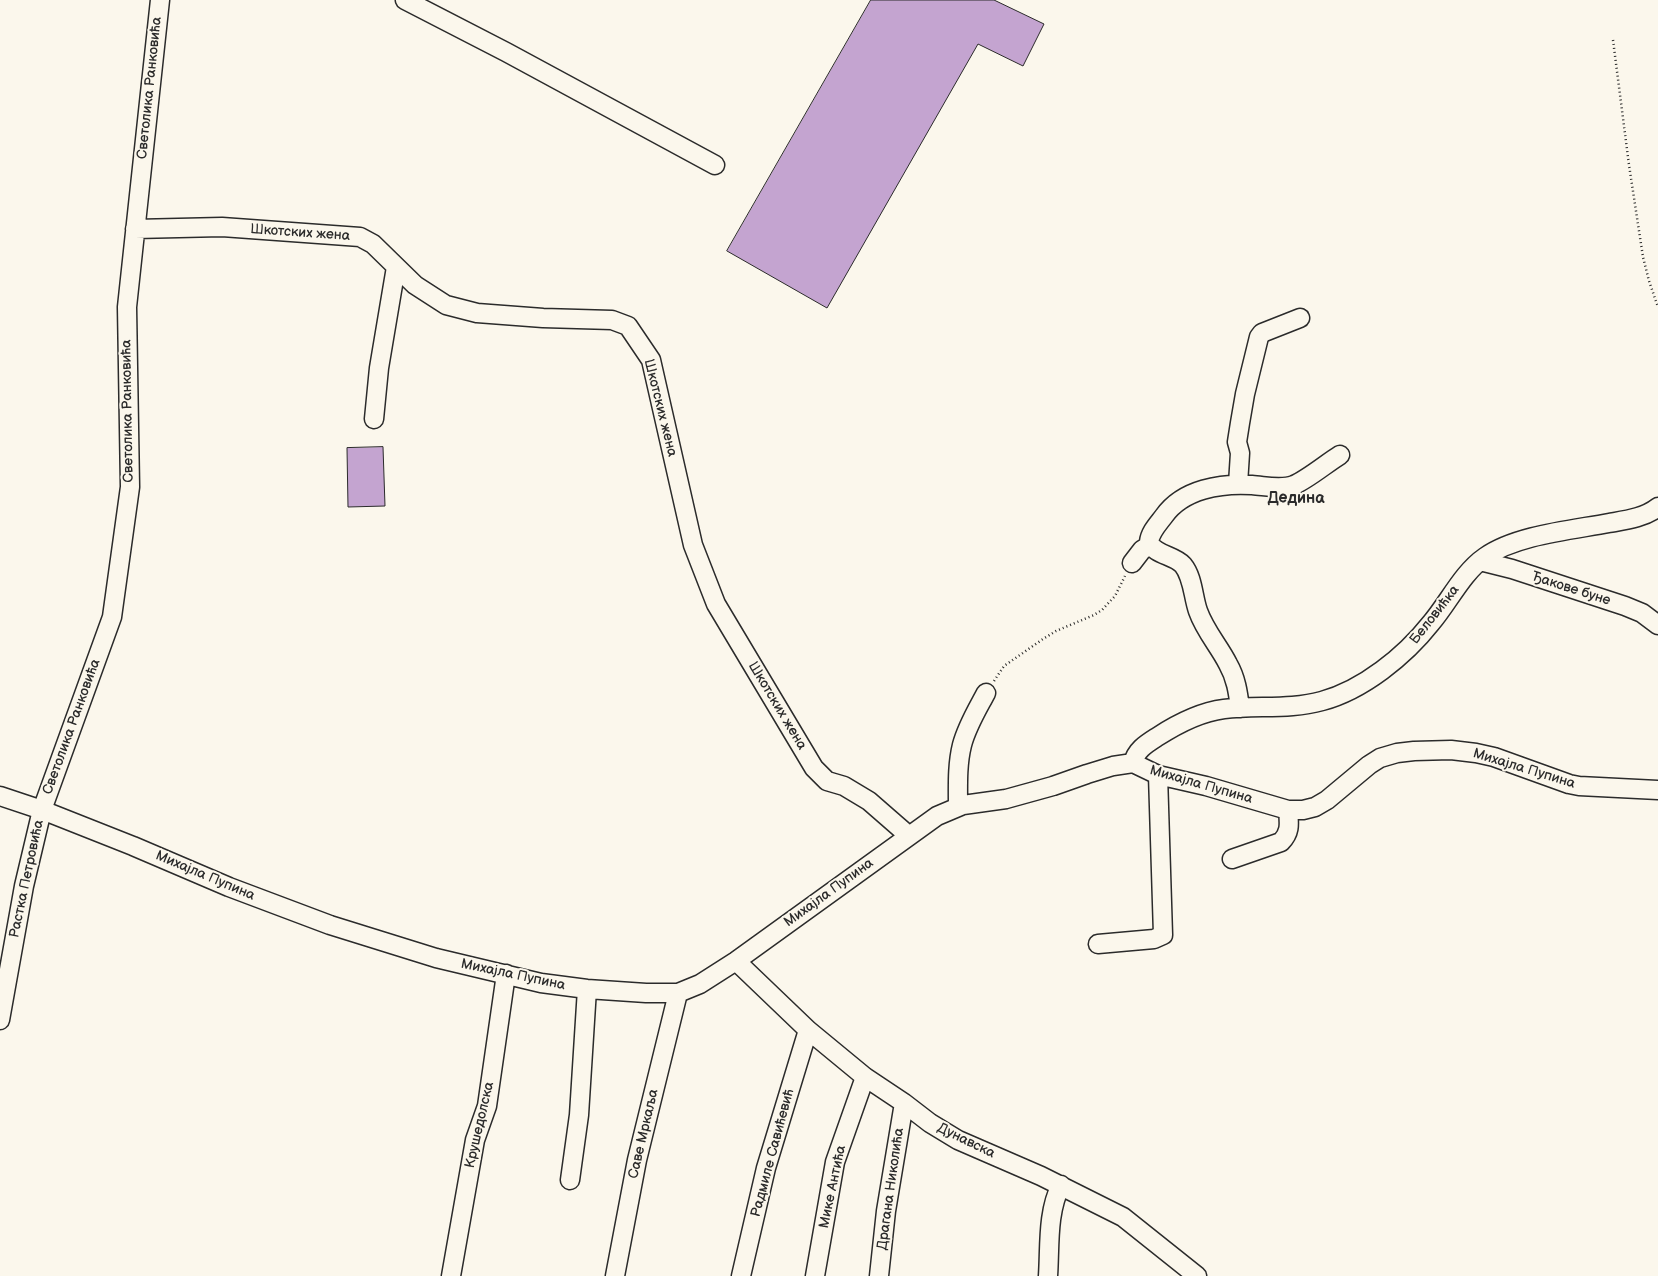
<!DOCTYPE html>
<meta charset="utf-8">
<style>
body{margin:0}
canvas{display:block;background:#fbf7ec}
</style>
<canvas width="1658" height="1276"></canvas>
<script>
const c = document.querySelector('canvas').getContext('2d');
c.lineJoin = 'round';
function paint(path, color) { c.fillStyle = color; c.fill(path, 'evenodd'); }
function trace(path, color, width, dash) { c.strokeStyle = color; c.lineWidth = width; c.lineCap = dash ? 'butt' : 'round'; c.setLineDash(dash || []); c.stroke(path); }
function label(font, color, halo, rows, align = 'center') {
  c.font = font + ' "Balsamiq Sans",sans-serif'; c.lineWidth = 4; c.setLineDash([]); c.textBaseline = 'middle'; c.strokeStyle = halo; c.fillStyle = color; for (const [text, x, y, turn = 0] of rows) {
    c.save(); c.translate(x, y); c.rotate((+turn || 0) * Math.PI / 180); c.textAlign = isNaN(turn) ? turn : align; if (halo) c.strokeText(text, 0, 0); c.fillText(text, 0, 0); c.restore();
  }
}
const building = new Path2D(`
 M871,0H994L1044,24L1023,66L978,44L827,308L727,251Z
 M383,447L385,506L348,507L347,448Z`);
paint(building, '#c4a4d0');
trace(building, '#2b2b2b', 1);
const minor = new Path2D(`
 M405,0L506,52L715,165
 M135,229L222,227L360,237L373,244L415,285L446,305L477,313L543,318L612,320L628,326L651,360L693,545L716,604L814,768L827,781L844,786L869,801L908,835
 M374,419L379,368L396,267
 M1238,484L1240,453L1237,442L1240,423L1245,394L1259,337L1262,333L1300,318
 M1480,561L1512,569L1625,606L1642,613L1658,625
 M1132,563L1142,550L1150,545
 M1240,708C1238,692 1236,678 1228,664C1219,646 1205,631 1198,611C1193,597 1193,577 1183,565C1174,555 1154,555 1149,542C1150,532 1158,524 1164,516C1183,489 1221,483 1252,485C1266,486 1281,490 1294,485C1308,479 1327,463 1340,455
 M1133,763C1136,750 1146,744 1157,737C1177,724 1200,712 1224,709C1257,705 1290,710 1322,701C1363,690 1405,656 1431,623C1449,602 1462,573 1485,557C1516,535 1572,530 1609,523C1626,520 1644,518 1658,507
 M0,796L42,810L133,846L229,887L330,925L436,958L541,983L587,989L646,993H678L700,984L736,961L937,816L963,805L1006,799L1053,786L1087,774L1113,766L1133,763L1158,775L1206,786L1288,810H1303L1315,807L1327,800L1369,765L1380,758L1397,753L1414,751L1451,750L1476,753L1494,757L1569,784L1579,786L1658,790
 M958,807C958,786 957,765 962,745C967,726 977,710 986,693
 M1232,859L1281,842C1291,832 1289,823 1288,810
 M1098,944L1154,939L1163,935L1158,775
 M736,961L808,1030L865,1077L904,1103L930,1123L958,1140L1041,1176L1123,1217L1197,1276
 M0,1020L24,886L42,810L112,617L130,487L127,307L160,0
 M570,1180L579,1115L587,989
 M451,1276L475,1140L487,1106L506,974
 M615,1276L637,1160L678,993
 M741,1276L766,1168L808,1030
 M815,1276L835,1162L865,1077
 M879,1276L886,1211L904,1103
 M1048,1276C1050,1247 1047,1212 1061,1185`);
trace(minor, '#2b2b2b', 21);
trace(new Path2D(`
 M1613,40L1629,165L1643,257L1649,281L1658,307
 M994,681L1004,666L1043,639L1056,631L1094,615L1102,610L1115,596L1125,576`), '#2b2b2b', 2.5, [1, 3]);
trace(minor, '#fbf7ec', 18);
label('14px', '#2b2b2b', '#fbf7ec', [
 ["Светолика Ранковића",150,88,-84],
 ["Шкотских жена",300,233,4],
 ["Шкотских жена",660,408,76],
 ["Светолика Ранковића",128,411,-91],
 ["Ђакове буне",1571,589,18],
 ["Беловићка",1435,615,-52],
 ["Шкотских жена",777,706,59],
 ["Светолика Ранковића",72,727,-70],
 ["Михајла Пупина",1524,769,17],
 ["Михајла Пупина",1201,785,16],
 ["Михајла Пупина",205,876,23],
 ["Растка Петровића",27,879,-78],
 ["Михајла Пупина",829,893,-36],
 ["Михајла Пупина",513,975,12],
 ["Крушедолска",480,1125,-77],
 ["Саве Мркаља",644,1134,-77],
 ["Дунавска",966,1141,26],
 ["Радмиле Савићевић",773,1153,-75],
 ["Мике Антића",833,1187,-78],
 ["Драгана Николића",891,1189,-82]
]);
label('bold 16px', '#2b2b2b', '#fbf7ec', [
 ["Дедина",1296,499]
]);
</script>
